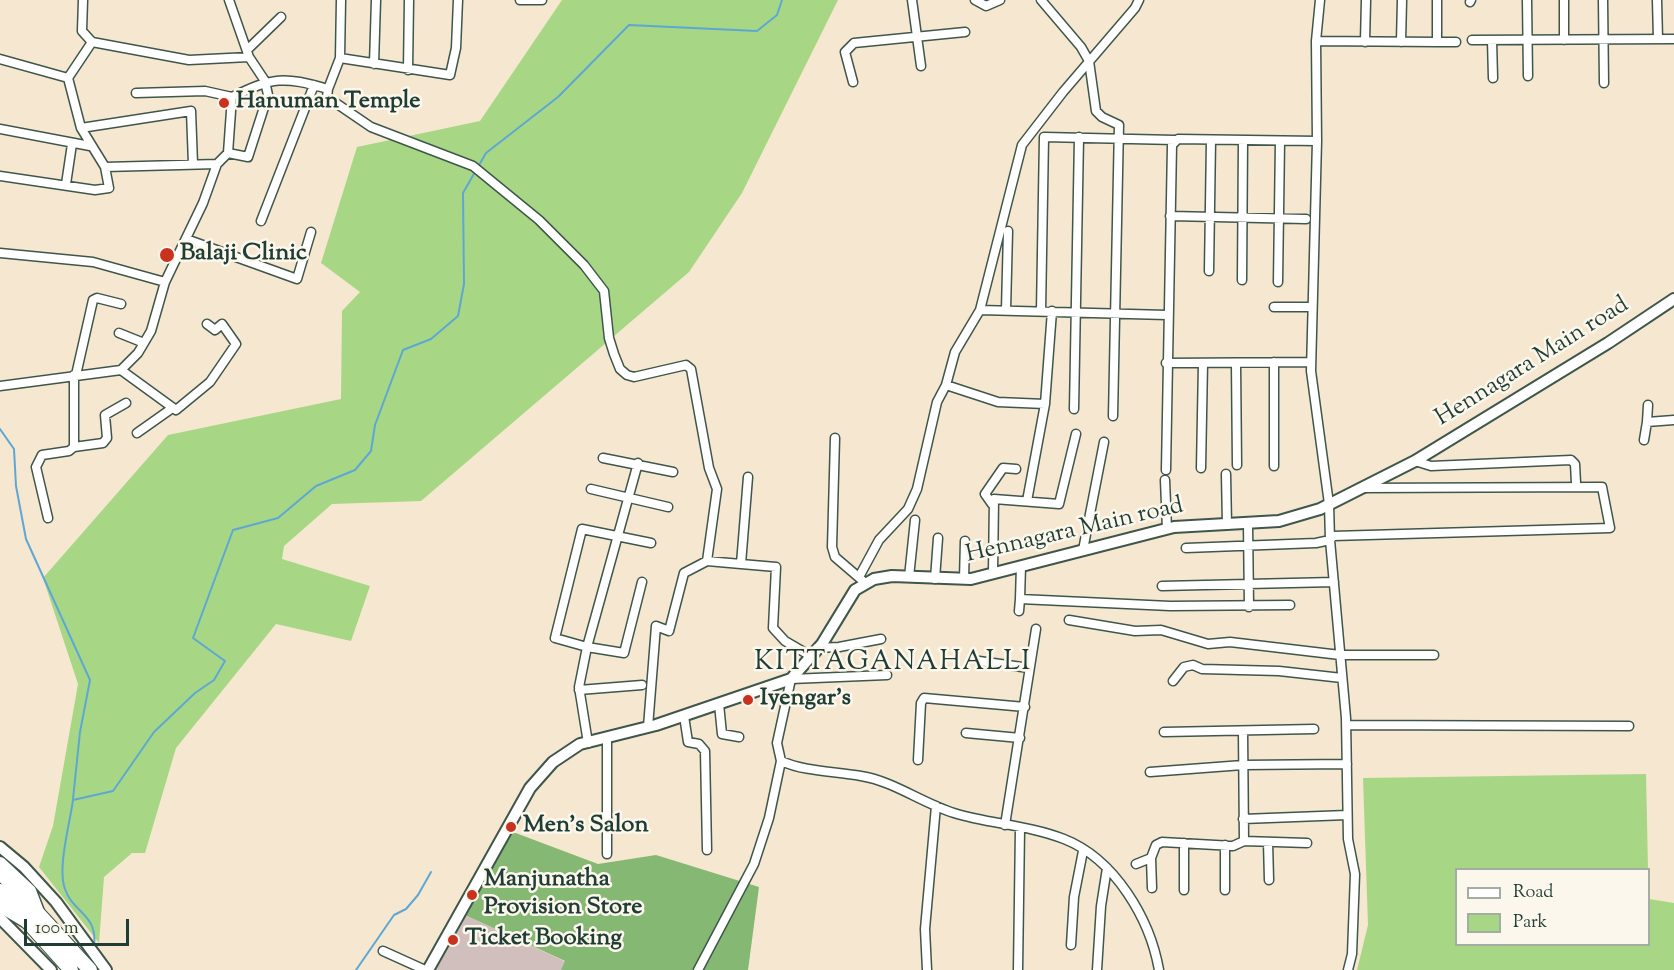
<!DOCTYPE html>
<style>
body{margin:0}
#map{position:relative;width:1674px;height:970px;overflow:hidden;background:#f5e7d0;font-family:"Sorts Mill Goudy",serif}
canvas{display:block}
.legend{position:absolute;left:1455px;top:868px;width:195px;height:78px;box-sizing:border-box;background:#fbf7ec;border:2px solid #a3ada2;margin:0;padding:8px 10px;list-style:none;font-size:18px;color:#1f3d34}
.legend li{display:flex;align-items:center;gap:12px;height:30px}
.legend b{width:30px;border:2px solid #a3ada2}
.scale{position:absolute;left:24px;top:919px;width:105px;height:27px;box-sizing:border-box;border:3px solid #1f3d34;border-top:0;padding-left:8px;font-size:18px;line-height:21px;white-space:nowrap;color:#1f3d34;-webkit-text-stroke:4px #fbf7ec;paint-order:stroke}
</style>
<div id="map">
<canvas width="1674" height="970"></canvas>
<ul class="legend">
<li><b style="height:8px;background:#fff"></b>Road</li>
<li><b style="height:16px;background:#a7d785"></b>Park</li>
</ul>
<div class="scale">100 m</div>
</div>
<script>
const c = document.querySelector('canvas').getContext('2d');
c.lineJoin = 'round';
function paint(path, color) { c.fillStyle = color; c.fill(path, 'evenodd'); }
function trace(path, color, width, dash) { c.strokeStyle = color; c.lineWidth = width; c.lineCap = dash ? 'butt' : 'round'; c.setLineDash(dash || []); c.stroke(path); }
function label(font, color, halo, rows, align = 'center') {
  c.font = font + ' "Sorts Mill Goudy",serif'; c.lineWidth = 5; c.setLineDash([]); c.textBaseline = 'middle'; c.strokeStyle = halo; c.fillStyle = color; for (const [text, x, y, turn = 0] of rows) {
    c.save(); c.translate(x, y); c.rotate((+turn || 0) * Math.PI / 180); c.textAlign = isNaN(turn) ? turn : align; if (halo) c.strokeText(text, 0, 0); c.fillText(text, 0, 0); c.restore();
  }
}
paint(new Path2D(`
 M465,915L566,962L561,970H432Z`), '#d1bfbd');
paint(new Path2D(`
 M562,0H838L742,193L689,272L421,501L332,504L284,546L282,559L370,586L351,641L276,624L176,748L145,853H132L104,877L99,943L39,867L53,826L78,684L43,578L168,435L341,399L342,311L360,292L321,263L357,147L480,121Z
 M1646,774L1648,869L1456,870V944H1648L1649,899L1674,903V970H1357L1368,925L1363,778Z`), '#a7d785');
paint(new Path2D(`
 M513,832L598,864L656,855L759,887L748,970H561L565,961L465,915Z`), '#85b872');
trace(new Path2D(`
 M478,167L486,153L558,97L629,25L757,31L777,15L782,0
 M0,429L14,449L16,486L26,539L90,680L80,732L73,799
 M94,946C98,914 73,913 65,889C57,868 70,823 73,800L113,791L154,732L195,693L214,680L225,661L193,638L233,530L278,518L316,486L355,470L371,451L375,425L403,350L431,339L458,316L464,284L463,193L475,172
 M356,970L394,915L406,909L418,895L431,872`), '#5ea7d5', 2);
const minor = new Path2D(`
 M83,0L82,31L92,42L189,60L249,57
 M520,0H542
 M912,0L921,66
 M975,0L986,6L1000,0
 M1041,0L1081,47L1089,61L1096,111L1102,117L1119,125L1113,416
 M1527,0L1528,76
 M1603,0L1604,83
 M1657,0L1658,39
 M1470,2L1471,0
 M1472,40L1674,39
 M1492,40L1493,78
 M1564,40V0
 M1316,41L1437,42V0
 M1365,42L1366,0
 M1401,42L1402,0
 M1437,42H1456
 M247,50L281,17
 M340,58L450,75L456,48L458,0
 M0,59L68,78L81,128L105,167L109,188L95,190L0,176
 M374,64L376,0
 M408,70L409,0
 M68,78L92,42
 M853,82L845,52L854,43L965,32
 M328,89L327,97L371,127L473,166L539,220L584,265L604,291L609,338L614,354L620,369L627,375L634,377L686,365L691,369L709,468L717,489L707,561
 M136,93L205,91L232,97
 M81,128L191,111L193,164
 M0,129L90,146
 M1317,141L1311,371L1329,504L1330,540L1346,718L1348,839L1355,874L1352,954L1348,970
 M228,153L248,157L268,95L265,81L249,57L229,0
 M105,167L217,164
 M66,184L72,144
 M1170,216L1306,219
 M261,221L314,85
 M186,239L297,279L311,232
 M0,253L93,262L165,282
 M1209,271L1211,140
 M1242,280L1243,140
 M1278,282L1280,141
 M1274,307H1312
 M980,310L1167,315
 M1006,310L1008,231
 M1041,311L1044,137L1175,140
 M119,333L144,343
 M1166,363L1311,362
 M1236,363L1237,465
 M121,370L176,410L210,382L236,344L222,324L215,330L207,324
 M76,375L93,300L97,298L121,304
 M946,385L998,402L1045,404
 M0,386L121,370L138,353L151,331L165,282L203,203L217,164L228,153L232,97C273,77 283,76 328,89L340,58L341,0
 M1074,409L1079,137
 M1647,422L1648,405
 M137,433L171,409
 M835,438L832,547L835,557L863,581
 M1644,440L1647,422L1674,420
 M74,447L103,443L107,438L105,415L126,403
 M603,458L673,472
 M1415,461L1431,466L1571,460L1575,464L1576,483
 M1274,466V362
 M1201,468L1203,363
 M1166,470L1172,145L1178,139L1317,141L1316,41L1320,0
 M1226,474L1227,525
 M1165,480L1167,529
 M591,489L668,507
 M1027,501L1045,404L1052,311
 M992,504L985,494L1003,468L1016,469
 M48,518L36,467L42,455L69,451L74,447V375
 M1248,524L1249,607
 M1186,548L1316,543L1330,540L1333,536L1610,528L1602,487L1362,488
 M1083,550L1104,442
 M741,564L776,567L773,628L785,641L809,655
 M1021,566L1020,599L1170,606L1290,605
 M993,572L994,499L1059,504L1076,434
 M859,577L879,540L908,509L917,489L937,402L946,385L955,352L980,310L1022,145L1063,92L1135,8L1139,0
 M909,577L915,520
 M935,579L938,538
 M964,579L965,541
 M642,582L624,653L587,647L555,638L582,529L651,543
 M1162,586L1334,582
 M1019,611L1020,599
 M1069,620L1135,631L1161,630L1208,644L1230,642L1340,655H1434
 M817,648L839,647L881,639
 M979,661L1029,668
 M887,675L791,679L777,743L781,761C806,772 834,771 861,776C893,781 922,803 954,813C989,824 1029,825 1064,839C1115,859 1150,919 1159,970
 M1173,681L1184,667L1193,665L1202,669L1279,671L1342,678
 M579,690L642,685
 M719,704L722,734L739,737
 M684,716L688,742L699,744L705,751L707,850
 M1347,725L1629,726
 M648,727L656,626L669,631L684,573L707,561L741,564L748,477
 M1164,732L1314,729
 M966,733L1020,738
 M607,738V854
 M588,743L579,687L587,647L638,463
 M918,760L921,703L924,698L1025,707
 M1150,772L1243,765L1347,764
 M1243,819L1347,815
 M1005,825L1036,629
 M1244,841L1307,843
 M1268,842L1269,880
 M1184,843V890
 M1136,864L1151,858
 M1152,888L1151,858L1156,845L1162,842L1233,846L1244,841L1243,731
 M1225,890V845
 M1071,945L1074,897L1083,851
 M383,951L425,970
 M698,970L754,864L769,818L781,761
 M927,970L925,929L936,806
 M1018,970L1020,828
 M1097,970L1101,906L1107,868`);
const tertiary = new Path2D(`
 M0,847L24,867L56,902L106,970
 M0,918L51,970
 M428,970L530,788L553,762L580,744L656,725L791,679L822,644L855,590L874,579L892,576L971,579L1174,527L1279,521L1320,509L1415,461L1608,343L1674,299`);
const secondary = new Path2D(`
 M0,863L30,891L38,912
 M0,906L27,922`);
const trunk = new Path2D(`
 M0,872L90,970
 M0,891L71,970`);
trace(minor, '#3f564b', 11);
trace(tertiary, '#3f564b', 14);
trace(secondary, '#3f564b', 15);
trace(trunk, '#3f564b', 16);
trace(minor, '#fff', 8);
trace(tertiary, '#fff', 10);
trace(secondary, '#fff', 12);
trace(trunk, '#fff', 14);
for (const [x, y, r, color] of [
 [224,103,6,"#c8321e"],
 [167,255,8,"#c8321e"],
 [748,700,6,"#c8321e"],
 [511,827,6,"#c8321e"],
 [472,895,6,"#c8321e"],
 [453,940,6,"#c8321e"]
]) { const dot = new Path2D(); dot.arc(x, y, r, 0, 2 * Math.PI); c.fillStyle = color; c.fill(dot); trace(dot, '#fbf7ec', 2); }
label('bold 24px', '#1f3d34', '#fbf7ec', [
 ["Hanuman Temple",236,103],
 ["Balaji Clinic",180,255],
 ["Iyengar's",760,700],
 ["Men's Salon",523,827],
 ["Manjunatha",484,881],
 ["Provision Store",484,909],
 ["Ticket Booking",465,940]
], 'left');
label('24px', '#1f3d34', '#fbf7ec', [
 ["Hennagara Main road",1533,363,-32],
 ["Hennagara Main road",1075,532,-13]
]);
c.letterSpacing = '1.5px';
label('27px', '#1f3d34', '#fbf7ec', [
 ["KITTAGANAHALLI",893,664]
]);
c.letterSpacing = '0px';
</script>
